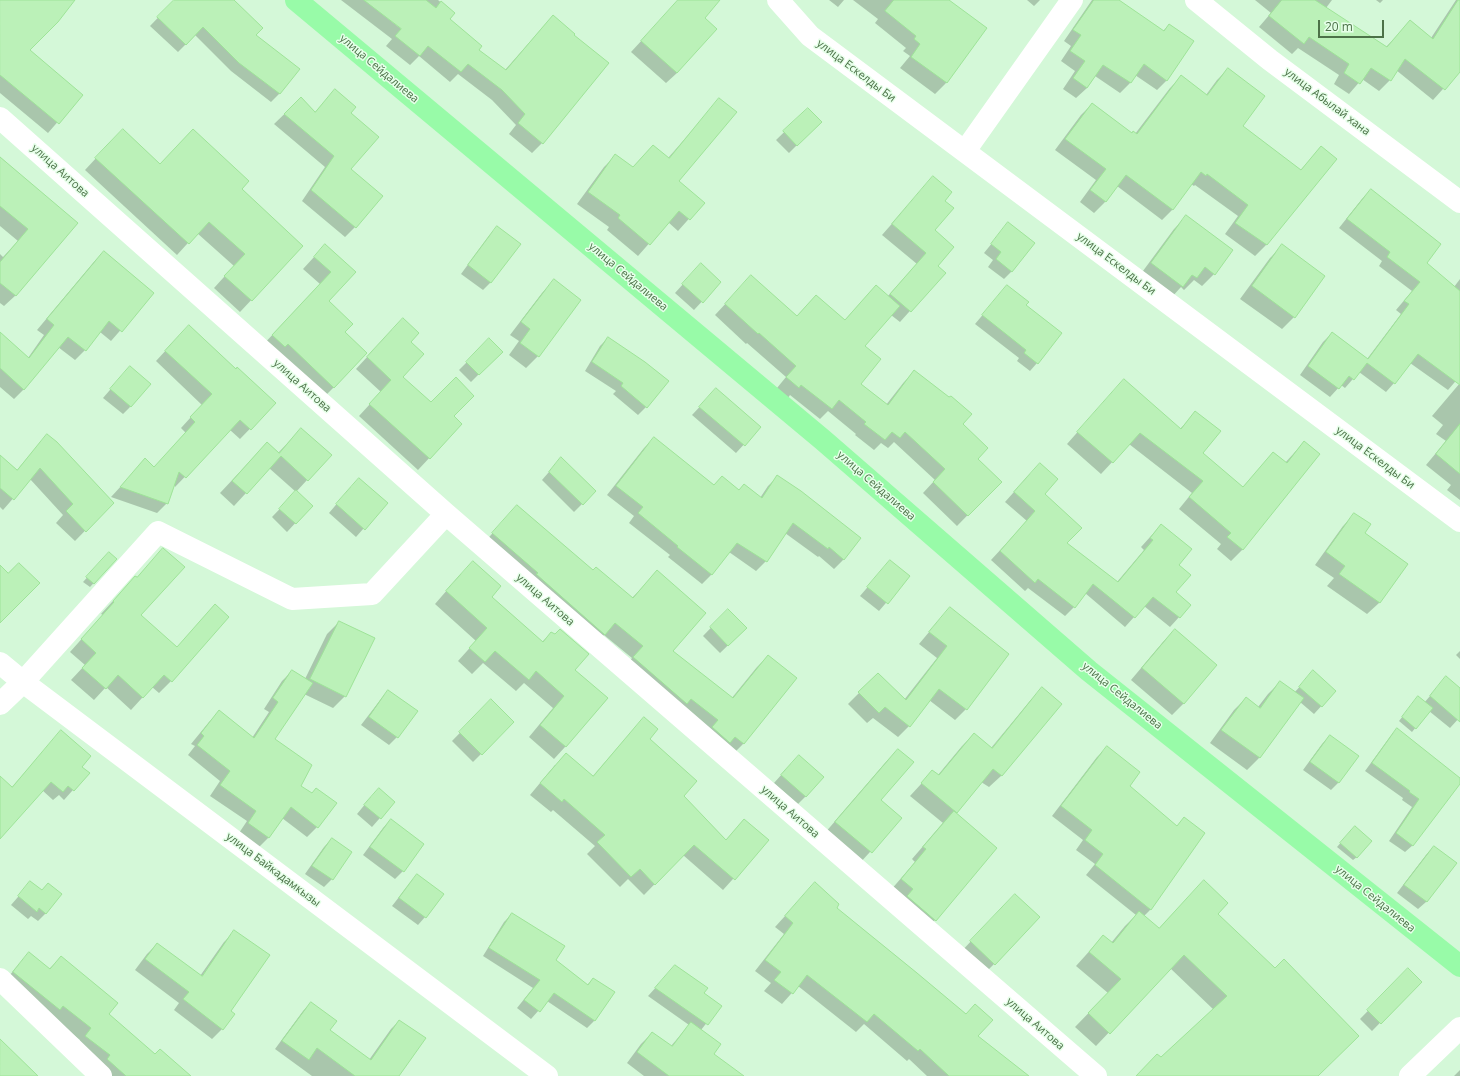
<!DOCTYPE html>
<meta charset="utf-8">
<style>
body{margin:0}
#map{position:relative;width:1460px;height:1076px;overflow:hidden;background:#e0fce4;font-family:"Open Sans",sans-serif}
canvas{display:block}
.scale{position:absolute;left:1318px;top:20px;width:66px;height:18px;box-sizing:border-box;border:2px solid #4c7248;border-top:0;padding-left:5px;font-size:12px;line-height:14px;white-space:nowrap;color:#4c7248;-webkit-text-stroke:3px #e6ffe9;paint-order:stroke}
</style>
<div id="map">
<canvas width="1460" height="1076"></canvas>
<div class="scale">20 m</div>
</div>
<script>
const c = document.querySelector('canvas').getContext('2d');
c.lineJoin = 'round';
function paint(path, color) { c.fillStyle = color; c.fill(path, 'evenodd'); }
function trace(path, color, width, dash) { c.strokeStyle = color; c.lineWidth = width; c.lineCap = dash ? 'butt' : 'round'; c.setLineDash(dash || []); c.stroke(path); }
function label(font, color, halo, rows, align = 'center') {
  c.font = font + ' "Open Sans",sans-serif'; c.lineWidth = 3; c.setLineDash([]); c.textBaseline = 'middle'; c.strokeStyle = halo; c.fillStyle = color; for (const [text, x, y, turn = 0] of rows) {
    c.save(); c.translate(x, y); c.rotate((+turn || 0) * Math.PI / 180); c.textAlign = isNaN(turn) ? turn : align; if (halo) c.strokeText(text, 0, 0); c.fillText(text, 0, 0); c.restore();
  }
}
paint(new Path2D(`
 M0,0H1460V1076H0Z`), '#d4f8d8');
paint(new Path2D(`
 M0,0H68L28,51L81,95L48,133L0,93Z
 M175,0H224L254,35L299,69L279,94L271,102L231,71L195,35L178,52L150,26Z
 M341,0H438L454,13L448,19L478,50L505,70L553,16L542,143L532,153L509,134L516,125L492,100L458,74L450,82L419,56L410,65L386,46L392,39Z
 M679,0H719L704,18L677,73L666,83L631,52Z
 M829,0H844L838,7Z
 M853,0H947L986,28L946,83L935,94L900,68L910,56L903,51L906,48L875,23L878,19Z
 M1027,0H1040L1034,6Z
 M1092,0H1117L1163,31L1169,25L1167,80L1157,90L1135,75L1130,83L1120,93L1095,76L1087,88L1076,98L1063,89L1075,71L1061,61L1071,46L1064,41Z
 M1255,0H1332L1326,8L1386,47L1411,21L1431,38L1456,0H1460V70L1433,100L1396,70L1390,80L1379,91L1362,79L1349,94L1334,84L1339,75L1298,48L1292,54L1259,27L1271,13Z
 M1376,0H1383L1380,3Z
 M1228,69L1241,127L1300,171L1321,147L1335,159L1266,245L1255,256L1225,234L1238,216L1195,185L1194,186L1191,184L1173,209L1162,220L1117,186L1105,202L1094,213L1080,202L1096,180L1055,150L1081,115L1092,104L1132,134H1135L1170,88L1181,77L1206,95L1217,80Z
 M335,91L349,113L350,170L355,227L345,237L302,201L325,167L274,124L301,98L315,112Z
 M720,99L677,181L703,203L678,231L668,222L638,256L607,230L609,227L577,204L604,167L615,156L632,168L653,146L668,158Z
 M808,109L820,122L789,153L776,140Z
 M111,142L160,166L241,189L302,246L240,312L214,288L234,266L197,233L177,255L85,170Z
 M0,157L76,224L16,295L4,306L0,303V254L3,257L18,241L0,226Z
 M933,177L944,201L934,230L936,266L944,273L900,322L891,315L863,346L859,384L886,405L904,382L914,372L961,424L977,459L1000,482L957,526L923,493L935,480L894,442L888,448L881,443L874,450L855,435L856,434L828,411L820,419L790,395L788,398L777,388L786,377L747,343L746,344L715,315L741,287L796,317L816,296L844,321L876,286L887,297L917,264L882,235Z
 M1371,190L1425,263L1454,287L1460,279V376L1448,390L1410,363L1394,383L1386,392L1359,372L1345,388L1341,385L1330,397L1300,375L1323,342L1332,333L1367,359L1401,314L1396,310L1412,291L1379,266L1382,261L1339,228L1362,199Z
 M1186,217L1232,250L1214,274L1202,286L1194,280L1184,290L1181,287L1171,298L1140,275L1174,229Z
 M497,228L491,282L483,290L461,274L489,236Z
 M1001,232L1012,271L1004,279L988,267L993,260L984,253Z
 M1282,246L1294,317L1282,329L1240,299L1270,258Z
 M104,252L153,293L111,341L100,332L85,350L75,360L58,347L24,389L14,399L0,387V333L28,358L44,335L37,330L94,262Z
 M314,257L354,272L327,301L343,332L334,387L322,399L261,347L320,284L303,269Z
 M693,273L720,282L694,310L675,293Z
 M554,281L538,356L526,368L509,355L519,341L510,335L542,293Z
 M1007,286L1025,305L1037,363L1030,371L1017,361L1019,358L975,324Z
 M392,330L402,377L431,404L452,416L461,424L418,470L359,416L381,392L356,369Z
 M179,336L236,370L275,403L240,439L230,430L175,487L174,485L167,503L157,513L111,497L145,460L154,468L186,433L181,428L202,405L156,361Z
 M608,338L646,407L638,415L613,394L616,391L585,371L600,346Z
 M489,340L501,352L471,382L459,370Z
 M122,376L130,407L123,414L103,398Z
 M1460,383V500L1447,490L1451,485L1426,465L1446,441L1436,434L1443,425L1432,416Z
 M1113,392L1180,429L1196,412L1202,454L1242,488L1274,453L1285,463L1304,442L1243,549L1231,561L1217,549L1221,544L1179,509L1192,493L1129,444L1101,474L1067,444Z
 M708,398L759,428L736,453L692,415Z
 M301,429L307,480L296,492L311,506L287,532L272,517L296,492L269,468L234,506L220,493L267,443L278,453Z
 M47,435L112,503L75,541L56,523L63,515L30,479L3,510L0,507V456L17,470Z
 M654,439L714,485L722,477L739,491L760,498L768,486L778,476L860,538L843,560L834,569L819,556L818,557L785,533L766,561L756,571L729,552L711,575L702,584L668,557L670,555L629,523L634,516L607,495L644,448Z
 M561,458L595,491L574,512L542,480Z
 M1030,474L1043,494L1066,543L1117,582L1144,550L1141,547L1161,525L1174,592L1190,605L1170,627L1144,606L1125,627L1085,593L1074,607L1065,616L1028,588L1025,591L991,560L1027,521L1005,502Z
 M351,487L386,503L356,537L329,513Z
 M517,506L593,571L632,598L657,572L671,651L731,699L757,667L768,656L796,678L743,744L732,755L623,669L632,658L604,635L593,646L482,545Z
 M1355,514L1364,533L1407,564L1379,603L1367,614L1327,586L1334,578L1315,565L1343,526Z
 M106,557L116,559L90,587L83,582Z
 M890,561L909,576L879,611L860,596Z
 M461,574L491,597L542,642L551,633L573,670L607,699L565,747L554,759L529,737L553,708L524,683L516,691L483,663L472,674L458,661L476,641L435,604Z
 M136,578L140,615L171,681L159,693L152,687L131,710L106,687L94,700L71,680L85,665L70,652L103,615L101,614L124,589Z
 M728,610L746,628L720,653L703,636Z
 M940,619L966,709L955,720L929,700L909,726L898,737L873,718L867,723L848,704L878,674L904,700L937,658L919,644Z
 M339,622L345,696L333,708L304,694L274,739L300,787L312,794L335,803L317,827L307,837L282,818L269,837L259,847L239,833L247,821L210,796L220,781L188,755L195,746L191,744L209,722L219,712L252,738L269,712L264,709L282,681L292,671L305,679L327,634Z
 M1175,630L1184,703L1172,715L1131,680L1163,642Z
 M1460,651V659L1456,655Z
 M1313,672L1335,691L1314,714L1300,702L1259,758L1247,770L1210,743L1234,710L1246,698L1258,707L1268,694L1280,682L1294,693Z
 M1042,689L1001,776L989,787L981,782L955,813L996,848L935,920L923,932L890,891L915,862L912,859L943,823L910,796L933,771L938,775L962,746L974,734L991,748L1030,701Z
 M1436,689H1460V717L1450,728L1429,711L1412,732L1399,721L1415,701L1424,703Z
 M388,691L416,712L397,737L389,745L361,725L381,699Z
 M491,701L513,722L473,762L452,741Z
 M634,729L648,739L682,796L726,840L744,820L768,840L723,890L683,855L644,895L628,879L620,887L587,854L595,846L553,810L551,812L530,795L555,765L592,777Z
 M1397,729L1460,779V782L1413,845L1405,852L1389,841L1412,807L1402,800L1403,798L1365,771L1390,737Z
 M61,732L81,767L88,773L64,800L59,795L53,800L42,790L0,837V788H11Z
 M1330,736L1339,782L1331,790L1303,770L1322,744Z
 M1107,748L1128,786L1176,827L1184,819L1204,833L1150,910L1144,916L1159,929L1216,914L1317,1076H1137L1161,1059L1214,1010L1170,968L1096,1046L1075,1027L1108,993L1076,966L1103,936L1111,943L1125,926L1136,915L1086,875L1095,864L1076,850L1083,840L1052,816L1097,757Z
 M898,750L880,800L901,818L859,864L824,834L886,762Z
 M791,764L806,796L798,804L774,783Z
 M371,797L394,802L372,827L357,814Z
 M391,820L403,871L395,879L363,855L383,828Z
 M1351,831L1357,857L1353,860L1337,847Z
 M332,839L351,852L332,879L324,887L305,874L324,847Z
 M1434,847L1456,863L1426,902L1418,909L1397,893L1426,855Z
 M417,875L425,917L418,925L392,906L410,883Z
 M31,882L46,913L38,921L31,916L28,919L11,905Z
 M805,894L835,908L977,1036L1027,1076H927L909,1059L907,1061L864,1024L856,1032L798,986L782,1004L764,991L771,983L755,971L784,934L775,927Z
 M1003,907L994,964L982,976L959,954Z
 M512,914L555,960L587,985L593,979L613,993L594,1021L587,1028L547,1001L531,1019L517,1008L533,988L483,956L504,922Z
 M234,932L230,1011L222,1029L212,1039L174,1010L179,1003L135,970L147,954L157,944L200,976L224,942Z
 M29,953L49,969L61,958L107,1014L173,1076H101L74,1048L80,1040L51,1017L2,984Z
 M1408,970L1420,982L1372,1031L1360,1019Z
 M668,974L703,993L720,1006L701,1030L712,1054L742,1076H644L627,1063L641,1044L652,1033L671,1046L689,1025L648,996Z
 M311,1003L329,1030L369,1060L391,1029L399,1021L394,1076H312L275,1049L303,1011Z
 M1460,1070V1076H1454Z`), '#0003');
const building = new Path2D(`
 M0,0H75L58,22L30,50L83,95L59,124L0,75Z
 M174,0H234L263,28L256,35L300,69L280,94L239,63L203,27L186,45L157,17Z
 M364,0H426L436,8L441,1L455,13L450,19L482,46L479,50L506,70L553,15L575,34L574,35L609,63L543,144L518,123L525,114L502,90L468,64L461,72L428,46L420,56L395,36L401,29Z
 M678,0H720L705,18L717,29L677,73L641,41Z
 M894,0H949L987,28L947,83L911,57L920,44L914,39L916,36L885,11Z
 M1094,0H1119L1164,31L1169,24L1194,41L1167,81L1144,64L1131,83L1103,65L1087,88L1073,78L1085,61L1070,51L1081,35L1073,30Z
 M1282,0H1315L1387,47L1410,20L1433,39L1458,0H1460V72L1445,90L1405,59L1391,81L1371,68L1360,84L1344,73L1349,64L1309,37L1304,44L1269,16Z
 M1228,68L1265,96L1243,126L1301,170L1321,146L1337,159L1267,245L1235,223L1248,205L1207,174L1206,176L1201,172L1173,210L1126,175L1106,202L1090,190L1106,169L1065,139L1092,103L1132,133L1133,131L1137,134L1181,75L1207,95Z
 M335,89L356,107L351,113L379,137L351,169L383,196L356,228L311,190L334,156L284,114L301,97L315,112Z
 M719,98L737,112L679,181L705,203L690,220L679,211L650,245L618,218L620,215L588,192L615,154L633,167L653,145L669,158Z
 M808,108L822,122L797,146L783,131Z
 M123,129L160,164L193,129L249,181L242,189L303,246L252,301L224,276L245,254L209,222L189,244L95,158Z
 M0,157L78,223L16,296L0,283V262L28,229L0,206Z
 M933,176L952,192L945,201L954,208L935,230L954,247L938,266L946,273L911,312L890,294L926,253L892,224Z
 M1371,189L1441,244L1427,263L1460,291V385L1418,354L1395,384L1367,363L1354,380L1349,376L1339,389L1308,366L1332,332L1368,359L1409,304L1404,301L1420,282L1387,257L1390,252L1347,219Z
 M1186,215L1233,250L1215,275L1205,267L1197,278L1192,275L1183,287L1151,263Z
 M1008,222L1035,243L1012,272L996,259L1001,252L991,244Z
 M497,226L521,244L491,283L468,265Z
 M325,244L356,272L329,301L353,324L345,332L367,353L334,388L288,344L285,347L272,335L331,272L314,257Z
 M1282,244L1325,276L1295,318L1252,286Z
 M104,251L154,293L122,332L109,321L86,351L68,337L24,390L0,368V332L29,358L54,325L47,319Z
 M701,263L721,282L703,303L682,284Z
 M751,275L797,316L816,295L845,320L876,285L900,306L865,346L881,359L861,384L888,405L914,370L949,397L951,396L972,414L963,424L988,448L978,459L1002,482L968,516L933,482L945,469L905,432L900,438L892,432L885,440L864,424L866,422L839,400L832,409L801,385L799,388L786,377L796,366L759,333L758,334L725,304Z
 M554,279L581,300L539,357L520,343L530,329L521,322Z
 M1007,285L1029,302L1026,305L1062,333L1038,364L1024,353L1026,350L982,315Z
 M403,318L419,333L411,342L424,354L403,377L431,402L456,377L474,396L454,416L462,424L430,459L369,404L391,380L367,357Z
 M189,325L236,369L237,367L276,403L251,430L240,420L186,478L179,472L168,504L120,487L145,458L154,467L195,422L190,417L212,394L165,351Z
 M608,337L645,362L669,381L647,408L621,386L623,383L592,362Z
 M489,338L503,352L479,375L466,362Z
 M130,366L151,384L131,407L110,389Z
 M1124,379L1181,429L1195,411L1221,431L1203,453L1243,487L1273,452L1287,463L1304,441L1320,454L1243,550L1227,537L1231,533L1189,497L1203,481L1140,433L1113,463L1077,432Z
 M716,388L761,427L745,446L699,407Z
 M1460,424V474L1436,454Z
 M301,428L332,455L308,481L281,456L247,494L232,481L267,442L279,453Z
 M47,434L57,442L114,503L86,532L66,511L73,504L40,468L14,500L0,488V455L17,470Z
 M654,437L714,485L722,476L739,490L744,484L762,498L777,475L801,491L861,538L844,560L829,547L828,549L793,523L767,562L737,543L712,575L677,547L678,546L638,513L643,507L616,486Z
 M561,457L596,491L583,505L549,472Z
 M1040,463L1058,479L1045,494L1082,528L1067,543L1118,582L1153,540L1150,538L1161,524L1192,549L1179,565L1191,575L1176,592L1191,605L1180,618L1153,597L1135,618L1093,584L1075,608L1038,579L1035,583L1000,551L1035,511L1014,492Z
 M359,478L388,503L365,530L336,504Z
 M296,490L313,506L296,524L279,509Z
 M517,505L593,570L596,567L633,598L657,570L706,613L673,651L733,698L768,655L797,678L744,744L735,737L730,743L712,727L718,720L691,699L687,704L633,657L643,646L615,623L605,635L536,574L538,573L492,533Z
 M1354,513L1371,524L1365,533L1408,564L1380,603L1339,574L1345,566L1326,552Z
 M163,548L185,567L141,615L177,647L215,604L229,617L172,682L164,675L143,698L118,675L106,689L82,668L96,653L81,639L114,602L113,601L135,576L137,577Z
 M109,552L117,559L94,584L86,577Z
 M890,560L910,576L888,604L867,587Z
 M473,561L501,586L492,597L543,642L551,632L555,634L560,629L589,654L575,670L608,698L566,747L540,725L564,696L536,671L529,680L495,651L485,662L469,648L487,628L446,591Z
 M19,563L40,583L0,623V565L8,573Z
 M950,607L1009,654L967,710L939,689L910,727L885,707L879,713L858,692L878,673L906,700L947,646L929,632Z
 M728,609L747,628L728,646L710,627Z
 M339,621L375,638L346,697L310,679Z
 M1175,629L1217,665L1184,704L1142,668Z
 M292,670L313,683L275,739L312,765L301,786L312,793L316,788L337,803L318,828L291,807L269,838L248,823L256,811L220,785L230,771L197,745L204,736L201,733L219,710L254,738L278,702L273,698Z
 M1313,670L1336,691L1322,707L1299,687Z
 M1446,676L1460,688V722L1430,696Z
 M1280,681L1304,698L1260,758L1221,730L1246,697L1260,708Z
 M1042,687L1062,704L1002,776L993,769L957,813L921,783L932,770L939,775L974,733L992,748Z
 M388,690L418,711L398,738L369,717Z
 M1418,696L1433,708L1416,729L1402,717Z
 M491,699L514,722L482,755L459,732Z
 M644,717L658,729L650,739L697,781L684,796L726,840L744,819L769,840L735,880L694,845L655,885L640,869L631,877L597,842L605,835L564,799L562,802L540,783L566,753L593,776Z
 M1397,728L1460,778V784L1413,846L1396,833L1419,799L1409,792L1410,791L1372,763Z
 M61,730L91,756L82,767L90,773L74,791L68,786L63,792L51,782L0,839V776L12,787Z
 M1330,735L1359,756L1339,783L1310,762Z
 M1107,746L1140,772L1130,786L1177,826L1184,817L1205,833L1151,910L1095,865L1103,854L1085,840L1092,830L1061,806Z
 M898,749L914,762L881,800L902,818L872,853L835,822Z
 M799,755L824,777L806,797L781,775Z
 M379,788L395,802L381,819L364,805Z
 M954,811L997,848L936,921L907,896L913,889L901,879L926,849L923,847Z
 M391,819L424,844L404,872L370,847Z
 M1355,826L1372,841L1357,858L1340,843Z
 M332,838L352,852L333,880L312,866Z
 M1434,846L1457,863L1427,902L1404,885Z
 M417,874L444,894L426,918L399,898Z
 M1204,880L1228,903L1218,914L1275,968L1284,959L1359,1036L1318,1076H1136L1157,1054L1161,1057L1227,996L1184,955L1110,1034L1088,1013L1121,979L1089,952L1103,935L1113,943L1139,911L1159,928Z
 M30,881L42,890L48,883L62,894L46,914L39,908L37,912L18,896Z
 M815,882L839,904L837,908L917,973L966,1014L975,1004L993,1020L978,1036L1029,1076H949L920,1049L918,1051L874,1014L867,1022L807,975L793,994L774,980L781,972L765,960L793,923L785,916Z
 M1015,894L1040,917L995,965L970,941Z
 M512,913L565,946L556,960L588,985L593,978L615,992L595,1021L554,993L540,1012L524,1000L540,980L489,948Z
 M234,930L270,955L231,1011L235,1014L223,1030L183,999L189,992L145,959L157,943L202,976Z
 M29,952L50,969L61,956L118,1003L109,1014L155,1054L160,1049L191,1076H126L107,1059L110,1055L85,1036L91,1028L63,1006L60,1010L13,972Z
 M675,965L708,988L704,993L722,1006L708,1025L655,988Z
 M1408,968L1422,982L1381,1024L1367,1010Z
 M311,1002L337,1021L330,1030L371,1060L399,1020L426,1038L399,1076H355L317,1048L309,1060L282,1041Z
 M691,1022L721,1044L714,1054L744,1076H669L637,1052L652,1032L672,1046Z
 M0,1039L38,1076H0Z`);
paint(building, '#bbf1b8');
trace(building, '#9ee498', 1);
trace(new Path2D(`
 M778,0L810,36L1460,521
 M1196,0L1270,60L1460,202
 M0,118L446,514L1096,1076
 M965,151L1072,0
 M0,663L23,682L547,1076
 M0,704L23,682L158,532L292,599L372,594L446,514
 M0,979L101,1076
 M1410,1076L1460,1028`), '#fff', 22);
trace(new Path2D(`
 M296,0L823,440L1089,671L1460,966`), '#98fba8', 22);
label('11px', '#4c7248', '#e6ffe9', [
 ["улица Сейдалиева",379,69,40],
 ["улица Ескелды Би",856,71,37],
 ["улица Абылай хана",1327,102,37],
 ["улица Аитова",60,171,42],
 ["улица Ескелды Би",1116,264,37],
 ["улица Сейдалиева",628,277,40],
 ["улица Аитова",302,386,42],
 ["улица Ескелды Би",1375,458,37],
 ["улица Сейдалиева",876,486,41],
 ["улица Аитова",545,600,41],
 ["улица Сейдалиева",1122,696,39],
 ["улица Аитова",790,812,41],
 ["улица Байкадамкызы",273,870,37],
 ["улица Сейдалиева",1375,899,39],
 ["улица Аитова",1035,1024,41]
]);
</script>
